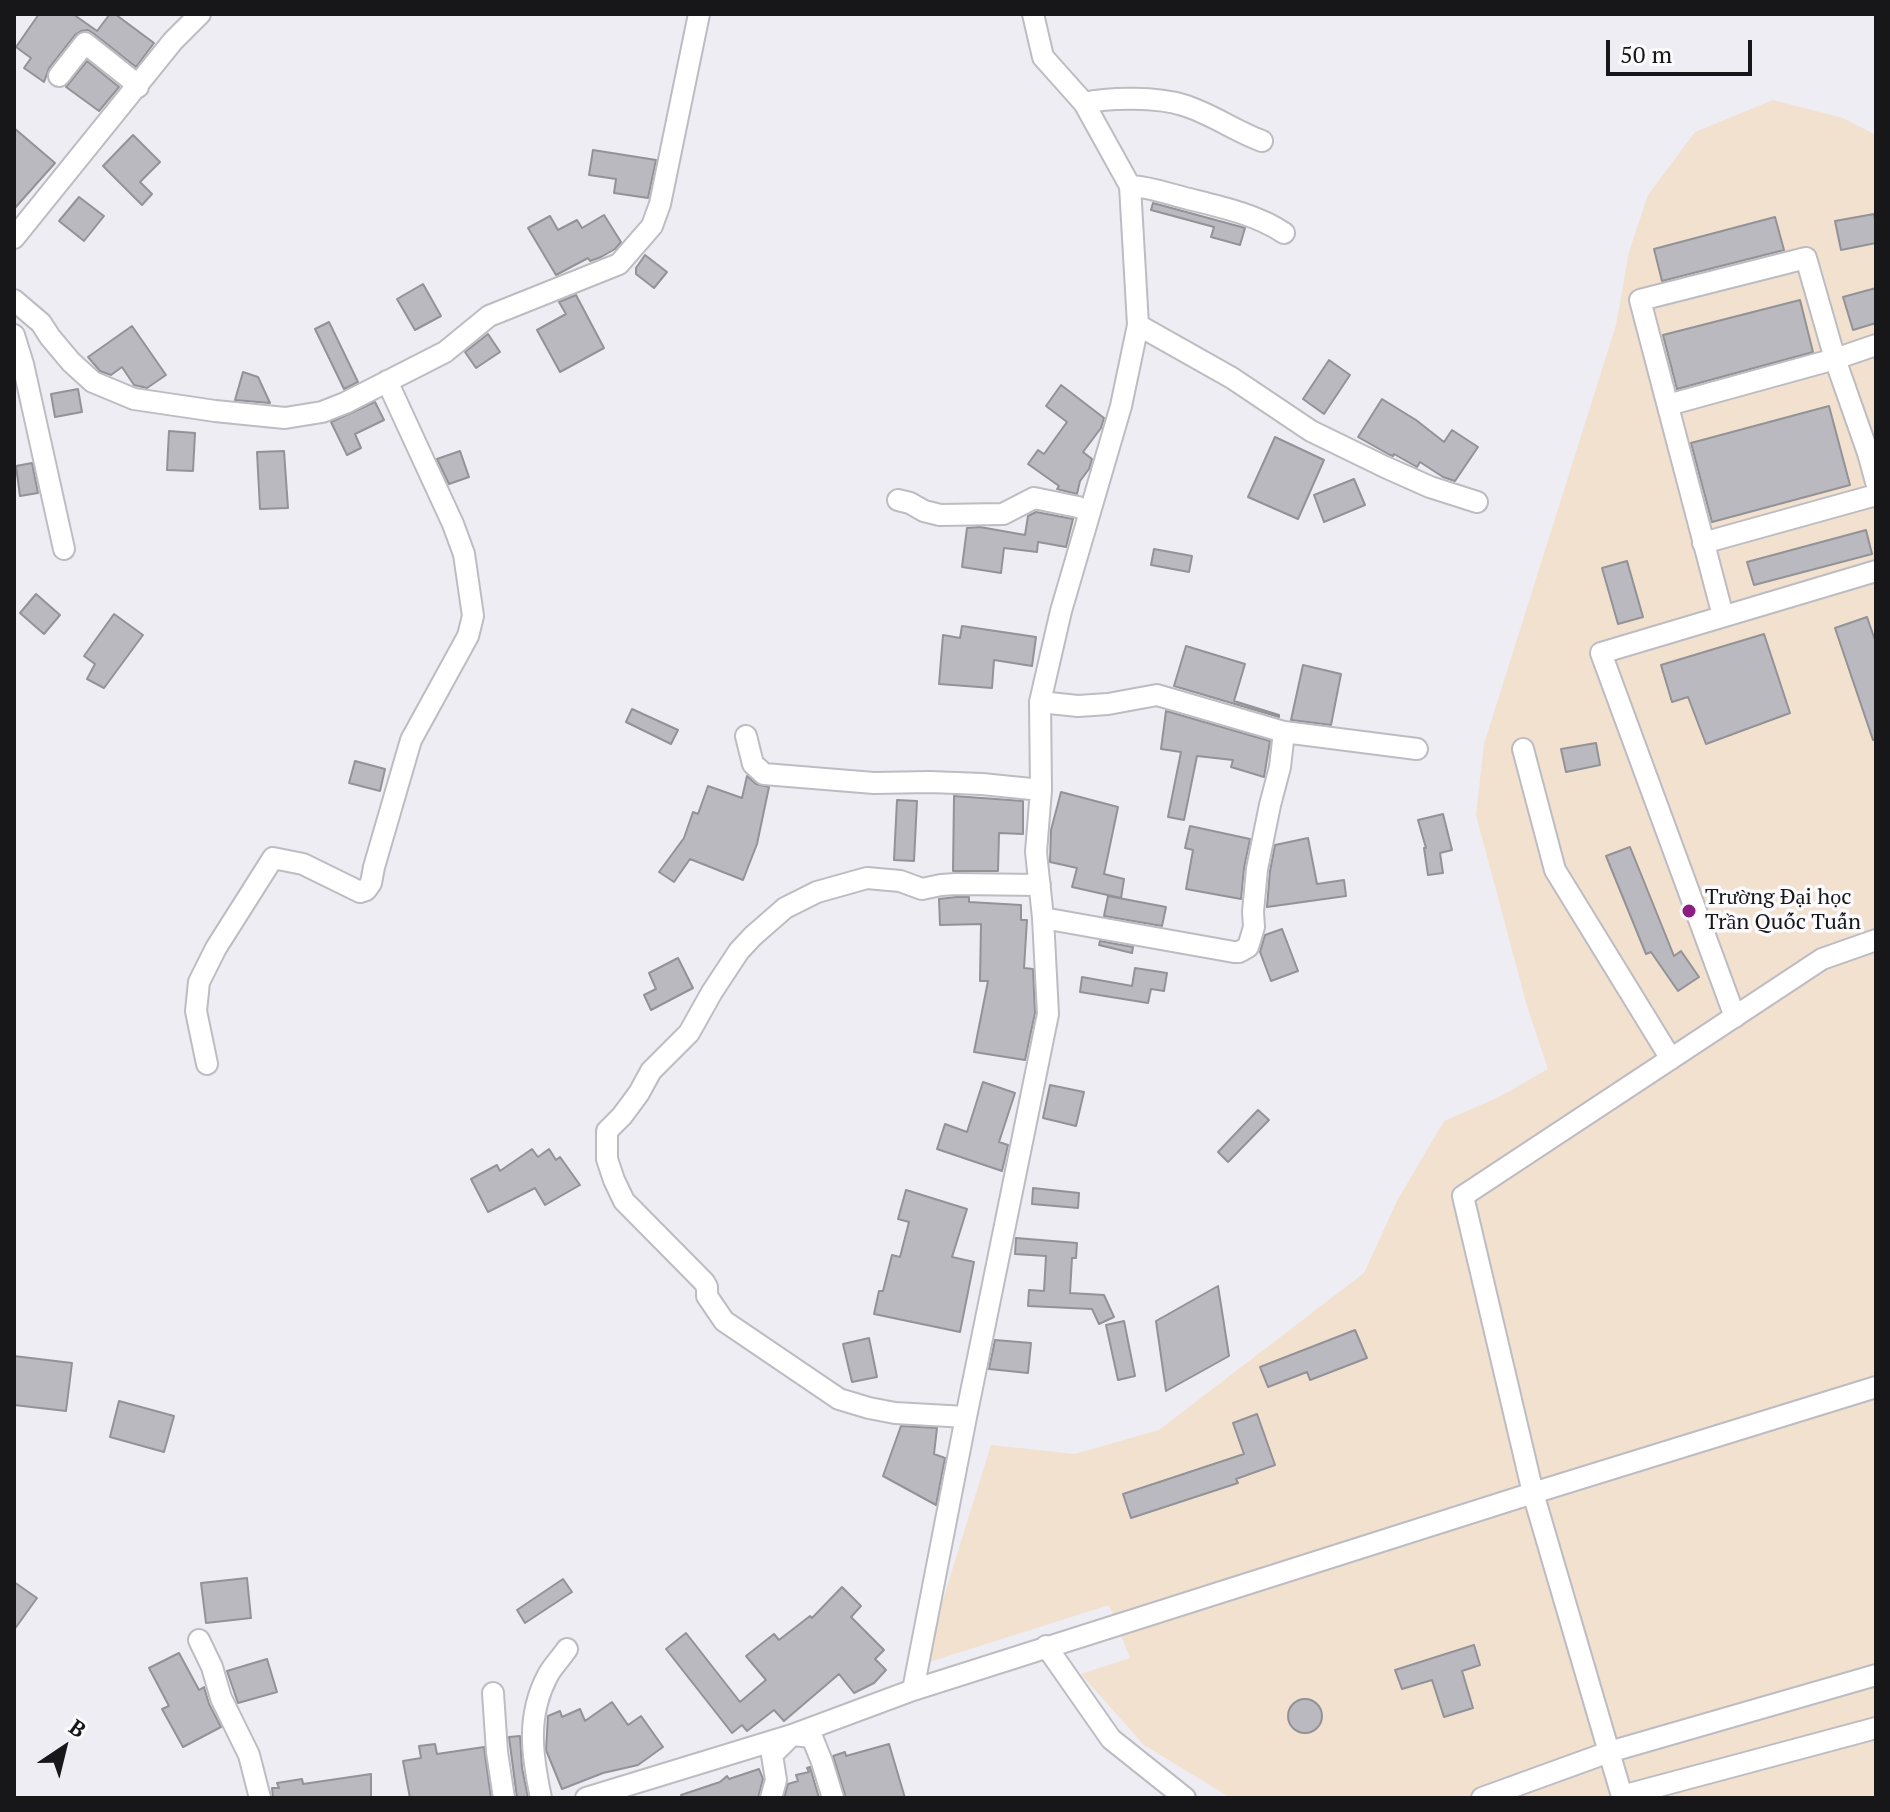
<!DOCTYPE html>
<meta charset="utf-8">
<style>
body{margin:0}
#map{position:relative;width:1890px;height:1812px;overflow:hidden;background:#ededf3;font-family:"PT Serif",serif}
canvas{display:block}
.frame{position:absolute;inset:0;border:16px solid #171719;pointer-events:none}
.north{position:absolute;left:24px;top:1708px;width:80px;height:80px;-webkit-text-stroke:6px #fbfbfe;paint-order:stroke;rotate:35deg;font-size:22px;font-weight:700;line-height:32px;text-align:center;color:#171719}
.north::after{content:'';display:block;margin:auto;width:28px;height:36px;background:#171719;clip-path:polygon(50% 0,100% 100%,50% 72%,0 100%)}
.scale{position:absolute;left:1606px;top:40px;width:146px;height:36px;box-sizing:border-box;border:4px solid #171719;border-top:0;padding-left:10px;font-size:24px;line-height:28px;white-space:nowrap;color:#171719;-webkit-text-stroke:6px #fbfbfe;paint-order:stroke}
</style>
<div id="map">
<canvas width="1890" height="1812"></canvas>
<div class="frame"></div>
<div class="north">B</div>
<div class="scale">50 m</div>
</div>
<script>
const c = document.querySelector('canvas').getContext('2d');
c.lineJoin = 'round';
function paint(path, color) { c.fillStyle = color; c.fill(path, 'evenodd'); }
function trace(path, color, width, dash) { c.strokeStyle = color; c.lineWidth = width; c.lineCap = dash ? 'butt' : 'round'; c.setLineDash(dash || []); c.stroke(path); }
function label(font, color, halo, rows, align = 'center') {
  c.font = font + ' "PT Serif",serif'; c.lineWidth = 7; c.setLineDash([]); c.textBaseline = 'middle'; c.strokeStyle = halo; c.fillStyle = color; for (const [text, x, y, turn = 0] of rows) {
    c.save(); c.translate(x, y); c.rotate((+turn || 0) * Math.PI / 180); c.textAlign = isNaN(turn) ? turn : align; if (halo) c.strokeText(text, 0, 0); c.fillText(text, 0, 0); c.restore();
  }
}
paint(new Path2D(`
 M1773,100L1843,118L1876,135V1798H1231L1144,1745L1081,1674L1130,1658L1109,1605L923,1664L991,1445L1075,1454L1159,1430L1364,1273L1397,1201L1444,1121L1499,1097L1548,1069L1527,1006L1476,815L1484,744L1616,325L1629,252L1648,195L1695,132Z`), '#f2e1cf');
const building = new Path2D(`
 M39,14H73L97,31L110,14H115L154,43L136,67L93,33L88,30L81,31L75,35L49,68L44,82L24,68L31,58L16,47Z
 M87,61L119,87L99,111L66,87Z
 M14,128L55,163L14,209Z
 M133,135L160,162L140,182L152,194L142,205L103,166Z
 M593,150L656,160L648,198L614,193L616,179L589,175Z
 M79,197L104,216L84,241L59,221Z
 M1153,203L1245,228L1240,245L1211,237L1214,227L1151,210Z
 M1874,214L1876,226V243L1841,250L1835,221Z
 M604,215L621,242L615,249L601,257L590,261L588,258L556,275L528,228L550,216L558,230L577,220L582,228Z
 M1775,217L1784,250L1662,281L1654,249Z
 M645,255L667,272L654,288L636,274V268Z
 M423,284L441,316L415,330L397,299Z
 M1876,288V323L1853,330L1843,297Z
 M576,295L604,348L560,372L537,330L566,314L559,302Z
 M1800,300L1813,352L1677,389L1663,335Z
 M329,322L358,382L344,389L315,329Z
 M132,326L166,375L147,388L134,385L122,367L111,375L100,371L88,357Z
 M488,334L500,352L476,368L465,352Z
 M1329,360L1350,375L1324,414L1303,399Z
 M243,372L258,377L270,403L235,400Z
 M1061,385L1104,418L1101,428L1083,452L1092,459L1089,469L1080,481L1077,494L1057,489L1059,486L1028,464L1038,450L1044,454L1067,422L1046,406Z
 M78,389L82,412L55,417L51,394Z
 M1382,399L1416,420L1444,442L1452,430L1478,447L1455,481L1443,477L1420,462L1417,467L1394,454L1393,456L1390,455L1358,437Z
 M375,402L384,420L355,434L361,448L347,455L331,422Z
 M1829,406L1850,485L1712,522L1691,443Z
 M169,431L195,433L193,471L167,470Z
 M1275,437L1324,460L1298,519L1248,497Z
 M284,451L288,508L260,509L257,452Z
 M460,451L469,477L449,484L437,459Z
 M32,463L38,493L20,496L16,466Z
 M1354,479L1365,505L1324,522L1314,495Z
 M1036,512L1073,519L1066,547L1038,542L1037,552L1004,548L1001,573L962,567L967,528L980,527L1025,535L1028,516Z
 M1866,530L1872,554L1754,585L1747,562Z
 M1154,549L1192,556L1189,572L1151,565Z
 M1627,561L1643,617L1618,624L1602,568Z
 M36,594L60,615L44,634L20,613Z
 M114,614L143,635L104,688L87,679L95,664L84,656Z
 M1867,617L1876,643V739L1873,740L1835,628Z
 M962,626L1036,637L1032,666L994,660L992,688L939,684L943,635L960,638Z
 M1764,634L1790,713L1706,744L1688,697L1672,702L1661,665Z
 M1186,646L1245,664L1234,701L1279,715V717L1174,686Z
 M1303,665L1341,674L1331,725L1291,720Z
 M632,709L678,730L671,744L626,722Z
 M1166,711L1270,741L1264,777L1231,767L1233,760L1197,756L1184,820L1168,817L1181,752L1161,749Z
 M1596,743L1600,765L1566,772L1561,749Z
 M355,761L385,769L380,791L349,783Z
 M747,776L756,784L769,787L757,844L743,880L690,859L674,882L659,872L684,838L693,812L698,814L708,786L742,798Z
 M1061,792L1118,807L1104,874L1124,879L1121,898L1072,887L1077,868L1050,862L1051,830Z
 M954,796L1023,801V834L999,833L998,871H953Z
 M897,800L917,801L914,861L894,860Z
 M1443,814L1452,850L1440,853L1443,873L1428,875L1424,848H1426L1418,820Z
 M1190,826L1250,839L1244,868L1241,899L1186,889L1193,850L1185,848Z
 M1308,838L1317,884L1344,880L1346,896L1267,907L1270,871L1275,845Z
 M1630,847L1674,956L1681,951L1699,977L1678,991L1651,952L1646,954L1606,856Z
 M1108,896L1166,907L1162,926L1104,916Z
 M956,897H969V902L1021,905V920H1027L1024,968L1033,969L1035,1013L1025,1060L974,1052L988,981H980L981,924L940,925L939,899Z
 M1282,929L1298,971L1271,981L1260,952L1265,935Z
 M1100,941L1133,947L1132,953L1099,945Z
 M678,958L693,988L651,1010L644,995L656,989L649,973Z
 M1135,968L1167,973L1164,991L1151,989L1148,1003L1080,992L1082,977L1132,986Z
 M983,1082L1015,1093L999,1142L1008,1145L1002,1171L937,1149L945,1124L967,1132Z
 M1050,1085L1084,1092L1076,1126L1043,1118Z
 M1258,1110L1269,1120L1228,1162L1218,1152Z
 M532,1149L538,1157L549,1149L556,1160L560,1157L580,1185L545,1205L535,1188L488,1212L471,1179L497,1165L500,1171Z
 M1033,1188L1079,1193L1078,1208L1032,1204Z
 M906,1190L967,1209L952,1257L974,1262L960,1332L874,1314L879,1291H883L892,1255L900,1257L909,1222L898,1219Z
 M1016,1238L1077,1243L1076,1258H1072L1070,1293L1104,1295L1114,1317L1099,1324L1092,1309L1028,1306L1029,1290L1044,1291L1046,1256L1015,1254Z
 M1218,1286L1229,1356L1166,1391L1156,1321Z
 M1124,1321L1135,1376L1118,1380L1106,1325Z
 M1355,1330L1367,1358L1310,1380L1307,1372L1268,1387L1260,1367Z
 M869,1338L877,1377L852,1382L843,1344Z
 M995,1340L1031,1343L1028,1373L989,1369Z
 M14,1356L72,1363L66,1411L14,1405Z
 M119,1401L174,1416L164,1452L110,1437Z
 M1257,1414L1275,1465L1236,1479L1238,1483L1131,1518L1123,1494L1244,1454L1233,1423Z
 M901,1426L937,1428L934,1454L945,1458L936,1505L883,1476Z
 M247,1578L251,1618L206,1623L201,1583Z
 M563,1579L572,1592L525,1623L517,1610Z
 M14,1582L37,1598L14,1630Z
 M842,1587L861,1606L851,1617L884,1650L875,1659L886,1670L874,1683L854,1693L839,1674L784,1721L774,1710L747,1731L742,1725L732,1733L666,1649L686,1633L740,1702L766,1680L746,1656L774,1634L779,1640L810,1616L812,1618Z
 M1474,1645L1480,1665L1462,1671L1473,1708L1444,1717L1432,1680L1402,1689L1395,1670Z
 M179,1653L199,1690L204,1687L209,1704L221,1727L183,1747L162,1709L169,1706L149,1668Z
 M267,1659L277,1692L238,1703L227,1671Z
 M1288 1716a17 17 0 1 1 34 0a17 17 0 1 1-34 0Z
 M612,1702L628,1725L641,1716L663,1747L638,1765L603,1773L562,1789L546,1750L548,1716L560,1711L562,1717L580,1709L585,1721Z
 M520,1736L522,1768L528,1797L517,1798L509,1737Z
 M435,1744L437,1754L484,1747L491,1798H410L403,1761L421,1758L419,1746Z
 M889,1744L905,1798H846L833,1756L845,1752L846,1756Z
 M810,1767L819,1798H784L788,1784L798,1781L796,1775L809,1772L807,1768Z
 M759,1769L763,1779L758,1798H682L681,1795L720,1782L727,1776L729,1779Z
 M371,1774V1798H273L272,1788H279L277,1783L302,1779L303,1784Z`);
paint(building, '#b9b9bf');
trace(building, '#929297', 2);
const minor = new Path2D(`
 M59,76L85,43L129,78L138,87
 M1084,103C1110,97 1158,97 1183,105C1210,113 1235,131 1262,141
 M1130,186C1150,187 1166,193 1185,198C1217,206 1256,214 1284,233
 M14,238L173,41L200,14
 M14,300L41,323L50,337L71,362L93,382L134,399L215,411L285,418L322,412L345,403L445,352L489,316L619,264L652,226L660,204L699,14
 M1138,325L1232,378L1311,431L1385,467L1430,487L1477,502
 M14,335L23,364L64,549
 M1668,405L1835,359L1876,345
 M898,500L910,503L924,511L940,515L1003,514L1034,498L1078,507L1089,512
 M1703,543L1876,495
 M1723,616L1640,300L1806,258L1835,359L1868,453L1876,482
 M1040,702L1078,706L1108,704L1157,695L1284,732L1417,749
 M746,736L753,764L764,774L874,783L930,782L982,784L1041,790
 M1523,749L1555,870L1671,1059
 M1043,918L1234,952H1239L1248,947L1254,927L1253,912L1257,869L1270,805L1280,767L1284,732
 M1876,940L1822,959L1463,1196L1533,1493L1609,1752L1876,1675
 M1735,1017L1601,653L1876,571
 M207,1064L196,1011L199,982L216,948L273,858L303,864L360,892L366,890L371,883L374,867L411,740L468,636L473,616L464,554L453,524L387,381
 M966,1417L895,1413L869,1408L839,1399L724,1321L707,1296V1287L704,1282L624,1201L614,1180L607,1159V1131L622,1116L639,1093L651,1071L689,1033L712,992L739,951L753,936L785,908L817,892L867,878L900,881L922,889L941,885L956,884L1040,885
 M199,1640L212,1667L221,1698L249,1755L260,1798
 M1046,1646L1111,1739L1185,1798
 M913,1690L1533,1493L1876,1387
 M493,1693L497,1752L504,1798
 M541,1798C532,1755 526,1716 548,1675C553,1666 561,1658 567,1649
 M586,1798L792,1735L913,1690L966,1417L1048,1014L1043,918L1036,852L1041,790L1040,702L1061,611L1121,406L1138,325L1130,186L1084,103L1043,57L1033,14
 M771,1798L776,1780L772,1755L792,1735L812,1737L822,1762L833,1798
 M1482,1798L1609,1752L1622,1796L1876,1728`);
trace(minor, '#bcbcc2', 24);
trace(minor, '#fff', 20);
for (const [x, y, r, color] of [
 [1689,911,8,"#8a1e83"]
]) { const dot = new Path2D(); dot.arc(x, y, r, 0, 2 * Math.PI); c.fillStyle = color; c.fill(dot); trace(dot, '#fbfbfe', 3); }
label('22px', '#171719', '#fbfbfe', [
 ["Trường Đại học",1705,898],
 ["Trần Quốc Tuấn",1705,923]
], 'left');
</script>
